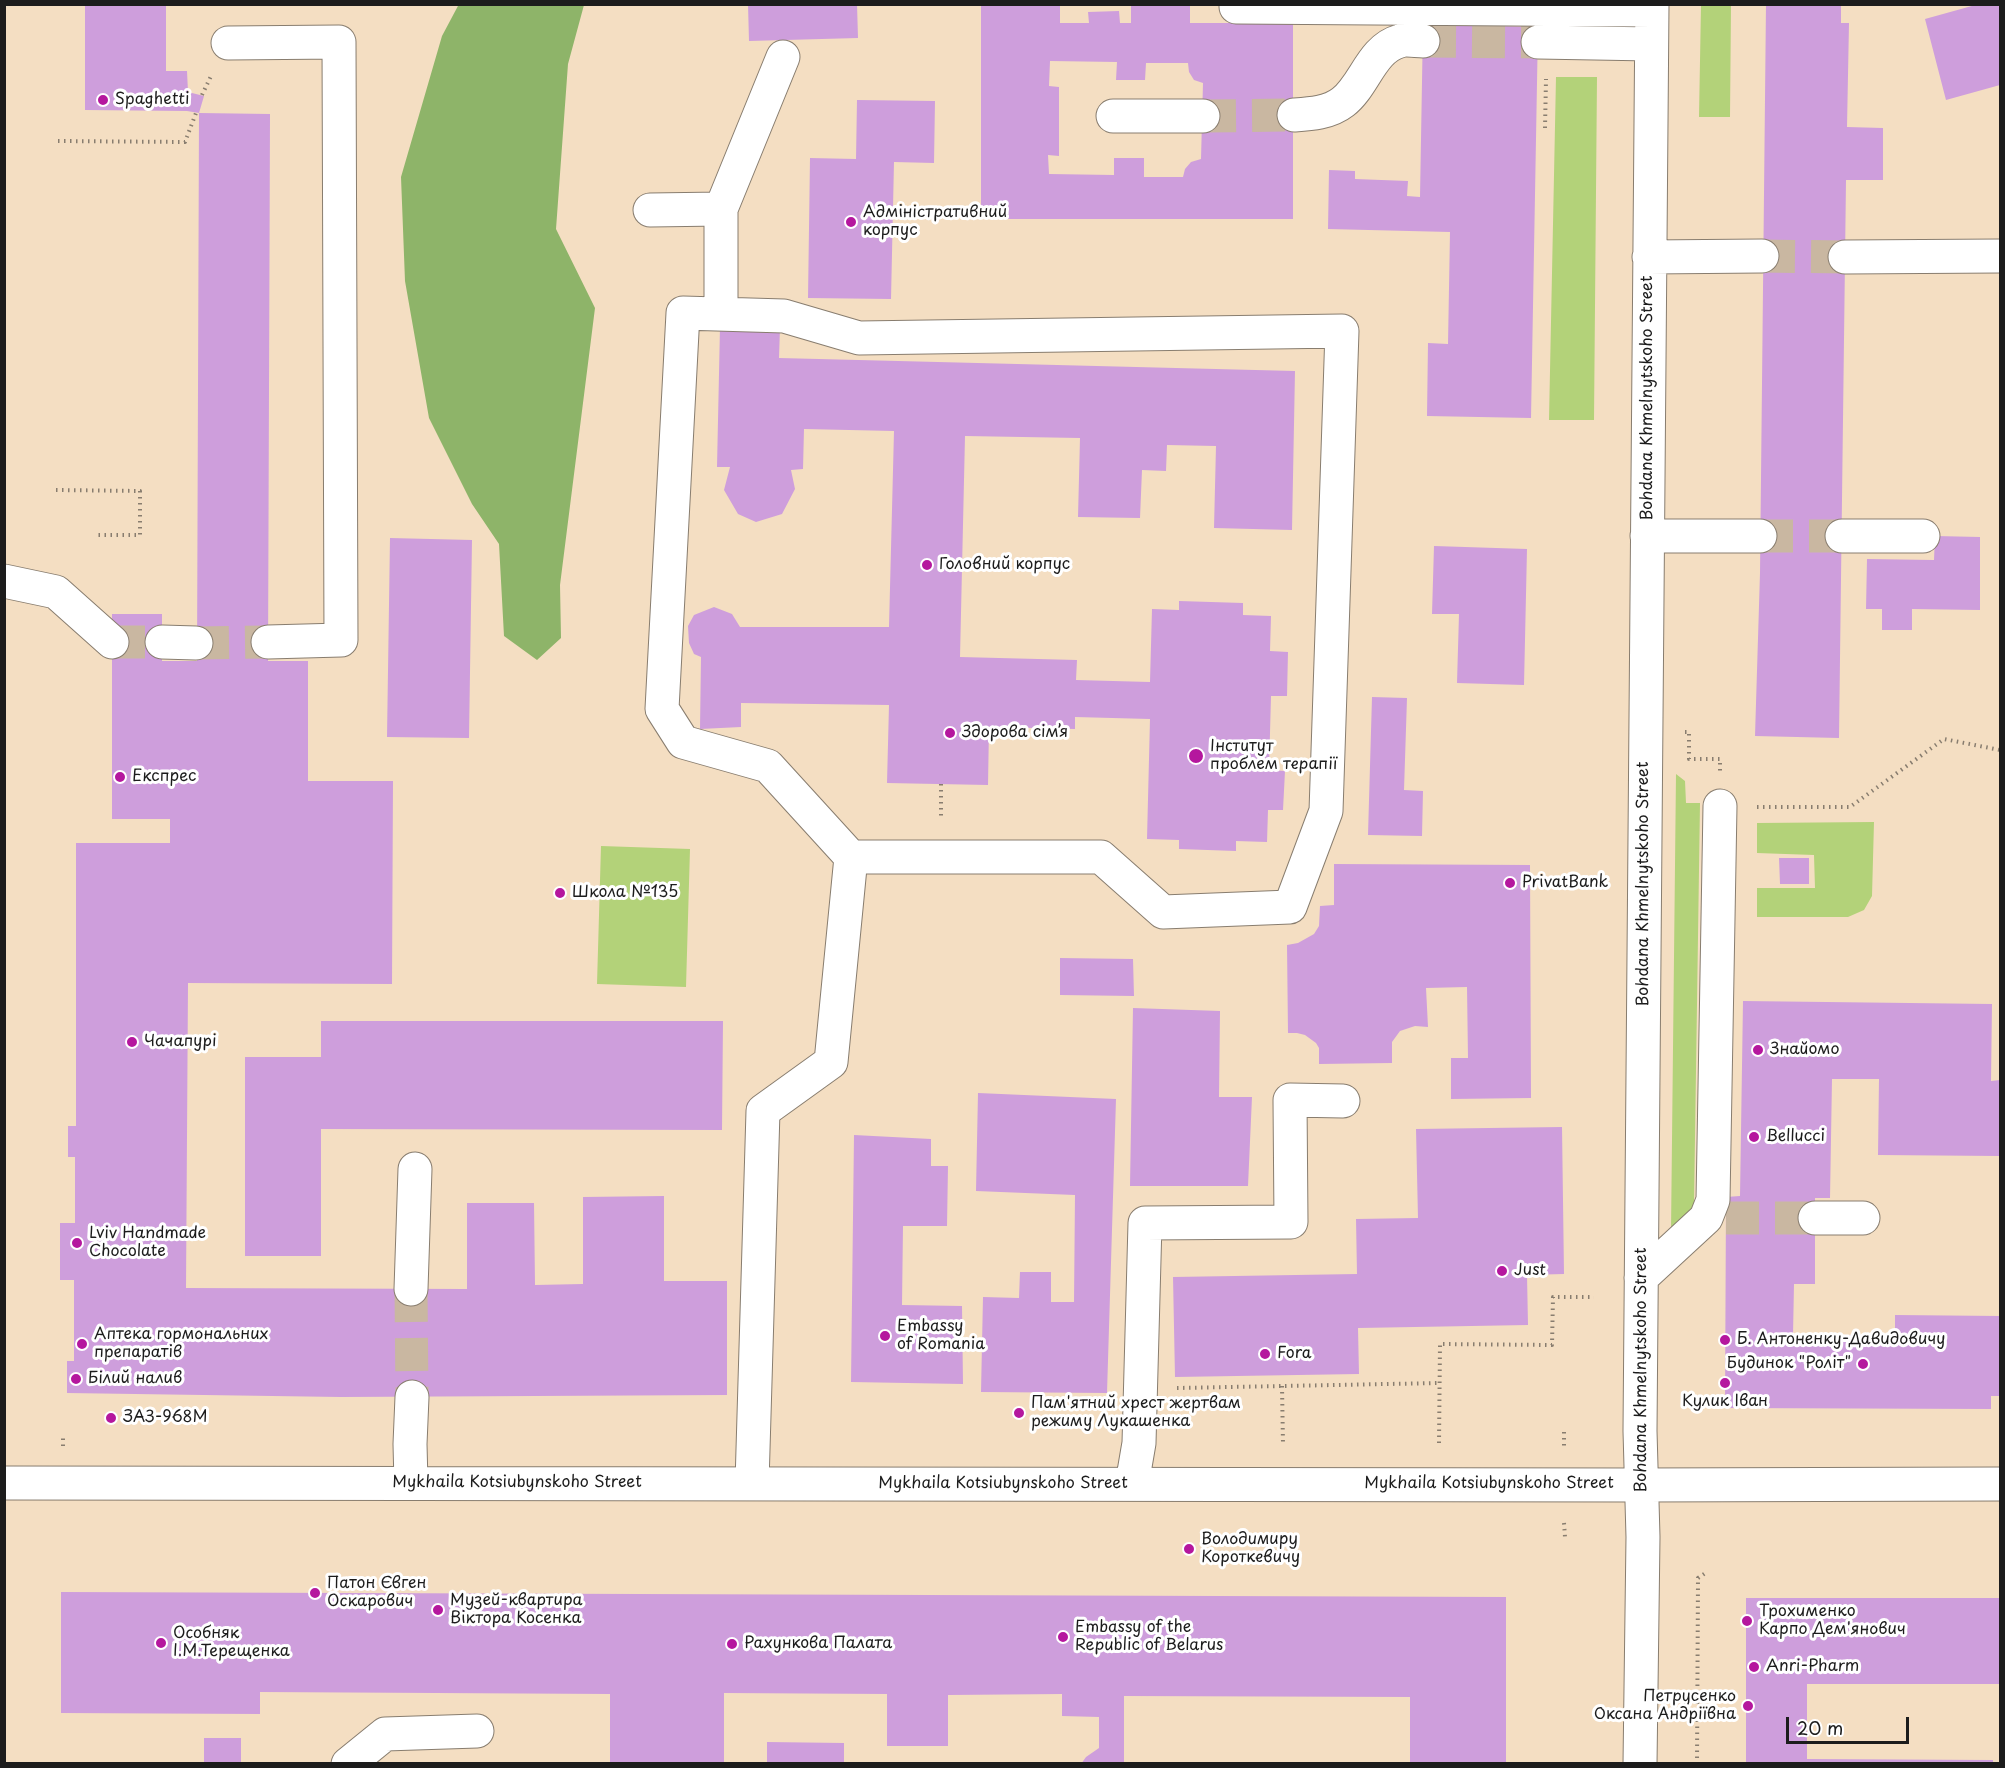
<!DOCTYPE html>
<meta charset="utf-8">
<style>
body{margin:0}
#map{position:relative;width:2005px;height:1768px;overflow:hidden;background:#f4dec2;font-family:"Playpen Sans",sans-serif}
canvas{display:block}
.frame{position:absolute;inset:0;border:6px solid #1c1c1c;pointer-events:none}
.scale{position:absolute;left:1786px;top:1717px;width:123px;height:27px;box-sizing:border-box;border:3px solid #1c1c1c;border-top:0;padding-left:8px;font-size:18px;line-height:21px;white-space:nowrap;color:#1c1c1c;-webkit-text-stroke:4px #fff;paint-order:stroke}
</style>
<div id="map">
<canvas width="2005" height="1768"></canvas>
<div class="frame"></div>
<div class="scale">20 m</div>
</div>
<script>
const c = document.querySelector('canvas').getContext('2d');
c.lineJoin = 'round';
function paint(path, color) { c.fillStyle = color; c.fill(path, 'evenodd'); }
function trace(path, color, width, dash) { c.strokeStyle = color; c.lineWidth = width; c.lineCap = dash ? 'butt' : 'round'; c.setLineDash(dash || []); c.stroke(path); }
function label(font, color, halo, rows, align = 'center') {
  c.font = font + ' "Playpen Sans",sans-serif'; c.lineWidth = 6; c.setLineDash([]); c.textBaseline = 'middle'; c.strokeStyle = halo; c.fillStyle = color; for (const [text, x, y, turn = 0] of rows) {
    c.save(); c.translate(x, y); c.rotate((+turn || 0) * Math.PI / 180); c.textAlign = isNaN(turn) ? turn : align; if (halo) c.strokeText(text, 0, 0); c.fillText(text, 0, 0); c.restore();
  }
}
paint(new Path2D(`
 M1701,5H1731L1730,117H1699Z
 M1556,77H1597L1594,420H1549Z
 M1676,774L1685,781L1686,803H1700L1694,1205L1686,1217L1671,1231Z
 M1874,822L1872,896L1864,910L1848,917H1757V888H1815L1814,855L1757,853V823Z
 M601,846L690,849L686,987L597,984Z`), '#b3d279');
paint(new Path2D(`
 M459,4L584,5L568,64L556,229L595,308L560,585L561,638L537,660L504,636L499,544L472,504L429,418L405,281L401,177L442,36Z`), '#8eb469');
paint(new Path2D(`
 M85,4H166V71H187L188,92L204,96L199,113L187,111L85,110Z
 M748,4H857L858,38L749,41Z
 M1131,4H1190V23H1293V219H981V5H1060V23H1089L1088,12L1119,11L1120,23H1131ZM1050,61L1117,62L1116,80H1145L1146,63H1188L1189,72L1194,80L1203,83L1201,159L1191,162L1185,169L1183,177H1144V158H1114V175L1049,174L1048,155L1059,156V87L1049,86Z
 M1766,4H1841V23H1849L1847,127L1883,128V180H1846L1839,738L1755,736L1760,573Z
 M1979,4H2000V85L1946,100L1925,19Z
 M1423,24L1538,27L1531,418L1427,416L1428,343L1448,344L1450,232L1328,229L1329,170L1355,171V179L1408,181L1407,196L1420,197Z
 M857,100L935,101L934,163L894,162L891,299L808,298L810,158L856,159Z
 M199,113L270,114L268,661H308V781H393L392,984L188,983L186,1288L467,1289V1203H534L535,1285L583,1284V1197L664,1196V1281H727V1395L341,1397L67,1393V1361H74V1280H60V1223H75V1157H68V1126H76V843H170V819H112V614H162V661H197Z
 M720,327L780,328L779,358L1295,371L1292,530L1214,528L1216,446L1167,445L1166,471L1142,470L1140,518L1078,517L1080,438L965,436L960,657L1077,660L1076,680L1150,682L1152,609L1179,610V601L1243,603V615L1271,616L1270,651L1288,652L1287,696H1271L1269,770L1285,771L1283,810H1268L1267,842L1236,841V851L1179,849V840L1147,839L1150,719L1075,717V729L989,727L988,785L887,783L889,705L741,703V727L700,729L701,657L694,654L689,643L688,626L694,615L714,607L732,614L740,627H889L894,431L804,429L803,469L791,470L795,489L782,514L756,522L738,514L724,490L730,467H717Z
 M1935,536L1980,537V610L1912,609V630H1882V609H1866L1867,559L1934,560Z
 M390,538L472,540L469,738L387,737Z
 M1434,546L1527,549L1524,685L1457,683L1459,614H1432Z
 M1372,697L1407,698L1404,790L1423,791L1422,836L1368,835Z
 M1779,858H1809V884H1780Z
 M1334,864L1530,865L1531,1098L1451,1099V1058H1468L1467,987L1426,988L1428,1027L1415,1026L1400,1031L1392,1042V1063L1319,1064V1048L1316,1043L1305,1035L1297,1033H1288L1287,945L1298,943L1314,934L1319,926L1320,906L1334,905Z
 M1060,958L1133,959L1134,996L1060,995Z
 M1743,1001L1992,1004L1991,1081L2000,1080V1137H1999V1156L1878,1155L1879,1079H1832L1830,1198H1815V1284H1794L1793,1335H1895V1315L2000,1316V1396H1991V1409L1725,1408L1726,1197L1740,1196Z
 M1133,1008L1220,1011L1219,1097H1252L1248,1186H1130Z
 M321,1021H723L722,1130L321,1129V1256H245V1057H321Z
 M978,1093L1116,1099L1107,1393L981,1392L983,1297L1019,1298L1020,1272H1051V1302H1074L1075,1195L976,1191Z
 M1562,1127L1564,1274L1527,1275L1528,1325L1358,1328L1359,1374L1175,1377L1173,1277L1357,1274L1356,1219L1418,1218L1416,1129Z
 M854,1135L931,1139V1166H948L947,1226H903L902,1305L962,1306L963,1384L851,1382Z
 M61,1592L1506,1597V1764H1410V1697L1124,1696V1764H1081L1086,1757L1099,1748V1717L1062,1716V1694L948,1695V1746H887V1694L724,1693V1764H610V1694L260,1692V1714L61,1713Z
 M1746,1598H2000V1684H1807V1759L1993,1760V1764H1746Z
 M204,1738H241V1764H204Z
 M767,1742L844,1743V1764H767Z`), '#ce9edc');
trace(new Path2D(`
 M1423,41L1538,42
 M1203,116L1294,115
 M1762,256L1845,257
 M1760,536H1842
 M112,642H162
 M196,643L268,642
 M1726,1218H1815
 M411,1289L412,1397`), '#c9b7a1', 33, [33, 16]);
const minor = new Path2D(`
 M1236,7L1652,10
 M1538,42L1651,44
 M228,43L339,42L341,640L268,642
 M1294,115C1310,114 1329,113 1343,102C1365,85 1371,49 1400,41C1406,39 1416,41 1423,41
 M1113,116H1203
 M650,210L721,209
 M1649,257L1762,256
 M1845,257L2000,256
 M721,314V209L783,57
 M1647,536H1760
 M1842,536H1923
 M4,581L56,592L112,642
 M162,642L196,643
 M1815,1218H1863
 M1641,1278L1706,1218L1713,1200L1720,806
 M411,1289L415,1169
 M4,1483L1641,1485L2000,1484
 M411,1483L410,1444L412,1397
 M752,1483L763,1111L831,1062L851,857L768,766L683,742L662,709L683,313L784,316L859,338L1342,331L1326,811L1290,907L1163,912L1101,857H851
 M1132,1484L1139,1443L1145,1223L1291,1222L1290,1100L1343,1101
 M348,1764L385,1734L477,1731
 M1640,1764L1643,1537L1640,1431L1652,4`);
trace(minor, '#887d6f', 35);
trace(new Path2D(`
 M202,95L212,74
 M1545,128L1546,79
 M58,141L185,142L196,113
 M56,490L140,491V535H98
 M1685,732H1689V759H1720V771
 M941,784V819
 M1757,807H1850L1944,739L2000,750
 M1282,1386L1283,1444
 M1177,1388L1440,1383
 M1564,1432V1447
 M1439,1443L1440,1344L1552,1345L1553,1297H1594
 M63,1446V1435
 M1564,1523L1565,1537
 M1697,1764L1698,1578L1707,1572`), '#887d6f', 4, [1.5, 4.5]);
trace(minor, '#fff', 33);
for (const [x, y, r, color] of [
 [103,100,6,"#b5179e"],
 [851,222,6,"#b5179e"],
 [927,565,6,"#b5179e"],
 [950,733,6,"#b5179e"],
 [1196,756,8,"#b5179e"],
 [120,777,6,"#b5179e"],
 [1510,883,6,"#b5179e"],
 [560,893,6,"#b5179e"],
 [132,1042,6,"#b5179e"],
 [1758,1050,6,"#b5179e"],
 [1754,1137,6,"#b5179e"],
 [77,1243,6,"#b5179e"],
 [1502,1271,6,"#b5179e"],
 [885,1336,6,"#b5179e"],
 [1725,1340,6,"#b5179e"],
 [82,1344,6,"#b5179e"],
 [1265,1354,6,"#b5179e"],
 [1863,1364,6,"#b5179e"],
 [76,1379,6,"#b5179e"],
 [1725,1383,6,"#b5179e"],
 [1019,1413,6,"#b5179e"],
 [111,1418,6,"#b5179e"],
 [1189,1549,6,"#b5179e"],
 [315,1593,6,"#b5179e"],
 [438,1610,6,"#b5179e"],
 [1747,1621,6,"#b5179e"],
 [1063,1637,6,"#b5179e"],
 [161,1643,6,"#b5179e"],
 [732,1644,6,"#b5179e"],
 [1754,1667,6,"#b5179e"],
 [1748,1706,6,"#b5179e"]
]) { const dot = new Path2D(); dot.arc(x, y, r, 0, 2 * Math.PI); c.fillStyle = color; c.fill(dot); trace(dot, '#fff', 2); }
label('16px', '#1c1c1c', '#fff', [
 ["Spaghetti",115,100],
 ["Адміністративний",863,213],
 ["корпус",863,231],
 ["Головний корпус",939,565],
 ["Здорова сімʼя",962,733],
 ["Інститут",1210,747],
 ["проблем терапії",1210,765],
 ["Експрес",132,777],
 ["PrivatBank",1522,883],
 ["Школа №135",572,893],
 ["Чачапурі",144,1042],
 ["Знайомо",1770,1050],
 ["Bellucci",1766,1137],
 ["Lviv Handmade",89,1234],
 ["Chocolate",89,1252],
 ["Just",1514,1271],
 ["Embassy",897,1327],
 ["of Romania",897,1345],
 ["Аптека гормональних",94,1335],
 ["препаратів",94,1353],
 ["Б. Антоненку-Давидовичу",1737,1340],
 ["Fora",1277,1354],
 ["Будинок \"Роліт\"",1851,1364,"right"],
 ["Білий налив",88,1379],
 ["Кулик Іван",1725,1402,"center"],
 ["Пам'ятний хрест жертвам",1031,1404],
 ["режиму Лукашенка",1031,1422],
 ["ЗАЗ-968М",123,1418],
 ["Володимиру",1201,1540],
 ["Короткевичу",1201,1558],
 ["Патон Євген",327,1584],
 ["Оскарович",327,1602],
 ["Музей-квартира",450,1601],
 ["Віктора Косенка",450,1619],
 ["Трохименко",1759,1612],
 ["Карпо Дем'янович",1759,1630],
 ["Embassy of the",1075,1628],
 ["Republic of Belarus",1075,1646],
 ["Особняк",173,1634],
 ["І.М.Терещенка",173,1652],
 ["Рахункова Палата",744,1644],
 ["Anri-Pharm",1766,1667],
 ["Петрусенко",1736,1697,"right"],
 ["Оксана Андріївна",1736,1715,"right"]
], 'left');
label('16px', '#1c1c1c', '#fff', [
 ["Bohdana Khmelnytskoho Street",1648,398,-90],
 ["Bohdana Khmelnytskoho Street",1644,884,-90],
 ["Bohdana Khmelnytskoho Street",1642,1370,-90],
 ["Mykhaila Kotsiubynskoho Street",517,1483],
 ["Mykhaila Kotsiubynskoho Street",1003,1484],
 ["Mykhaila Kotsiubynskoho Street",1489,1484]
]);
</script>
